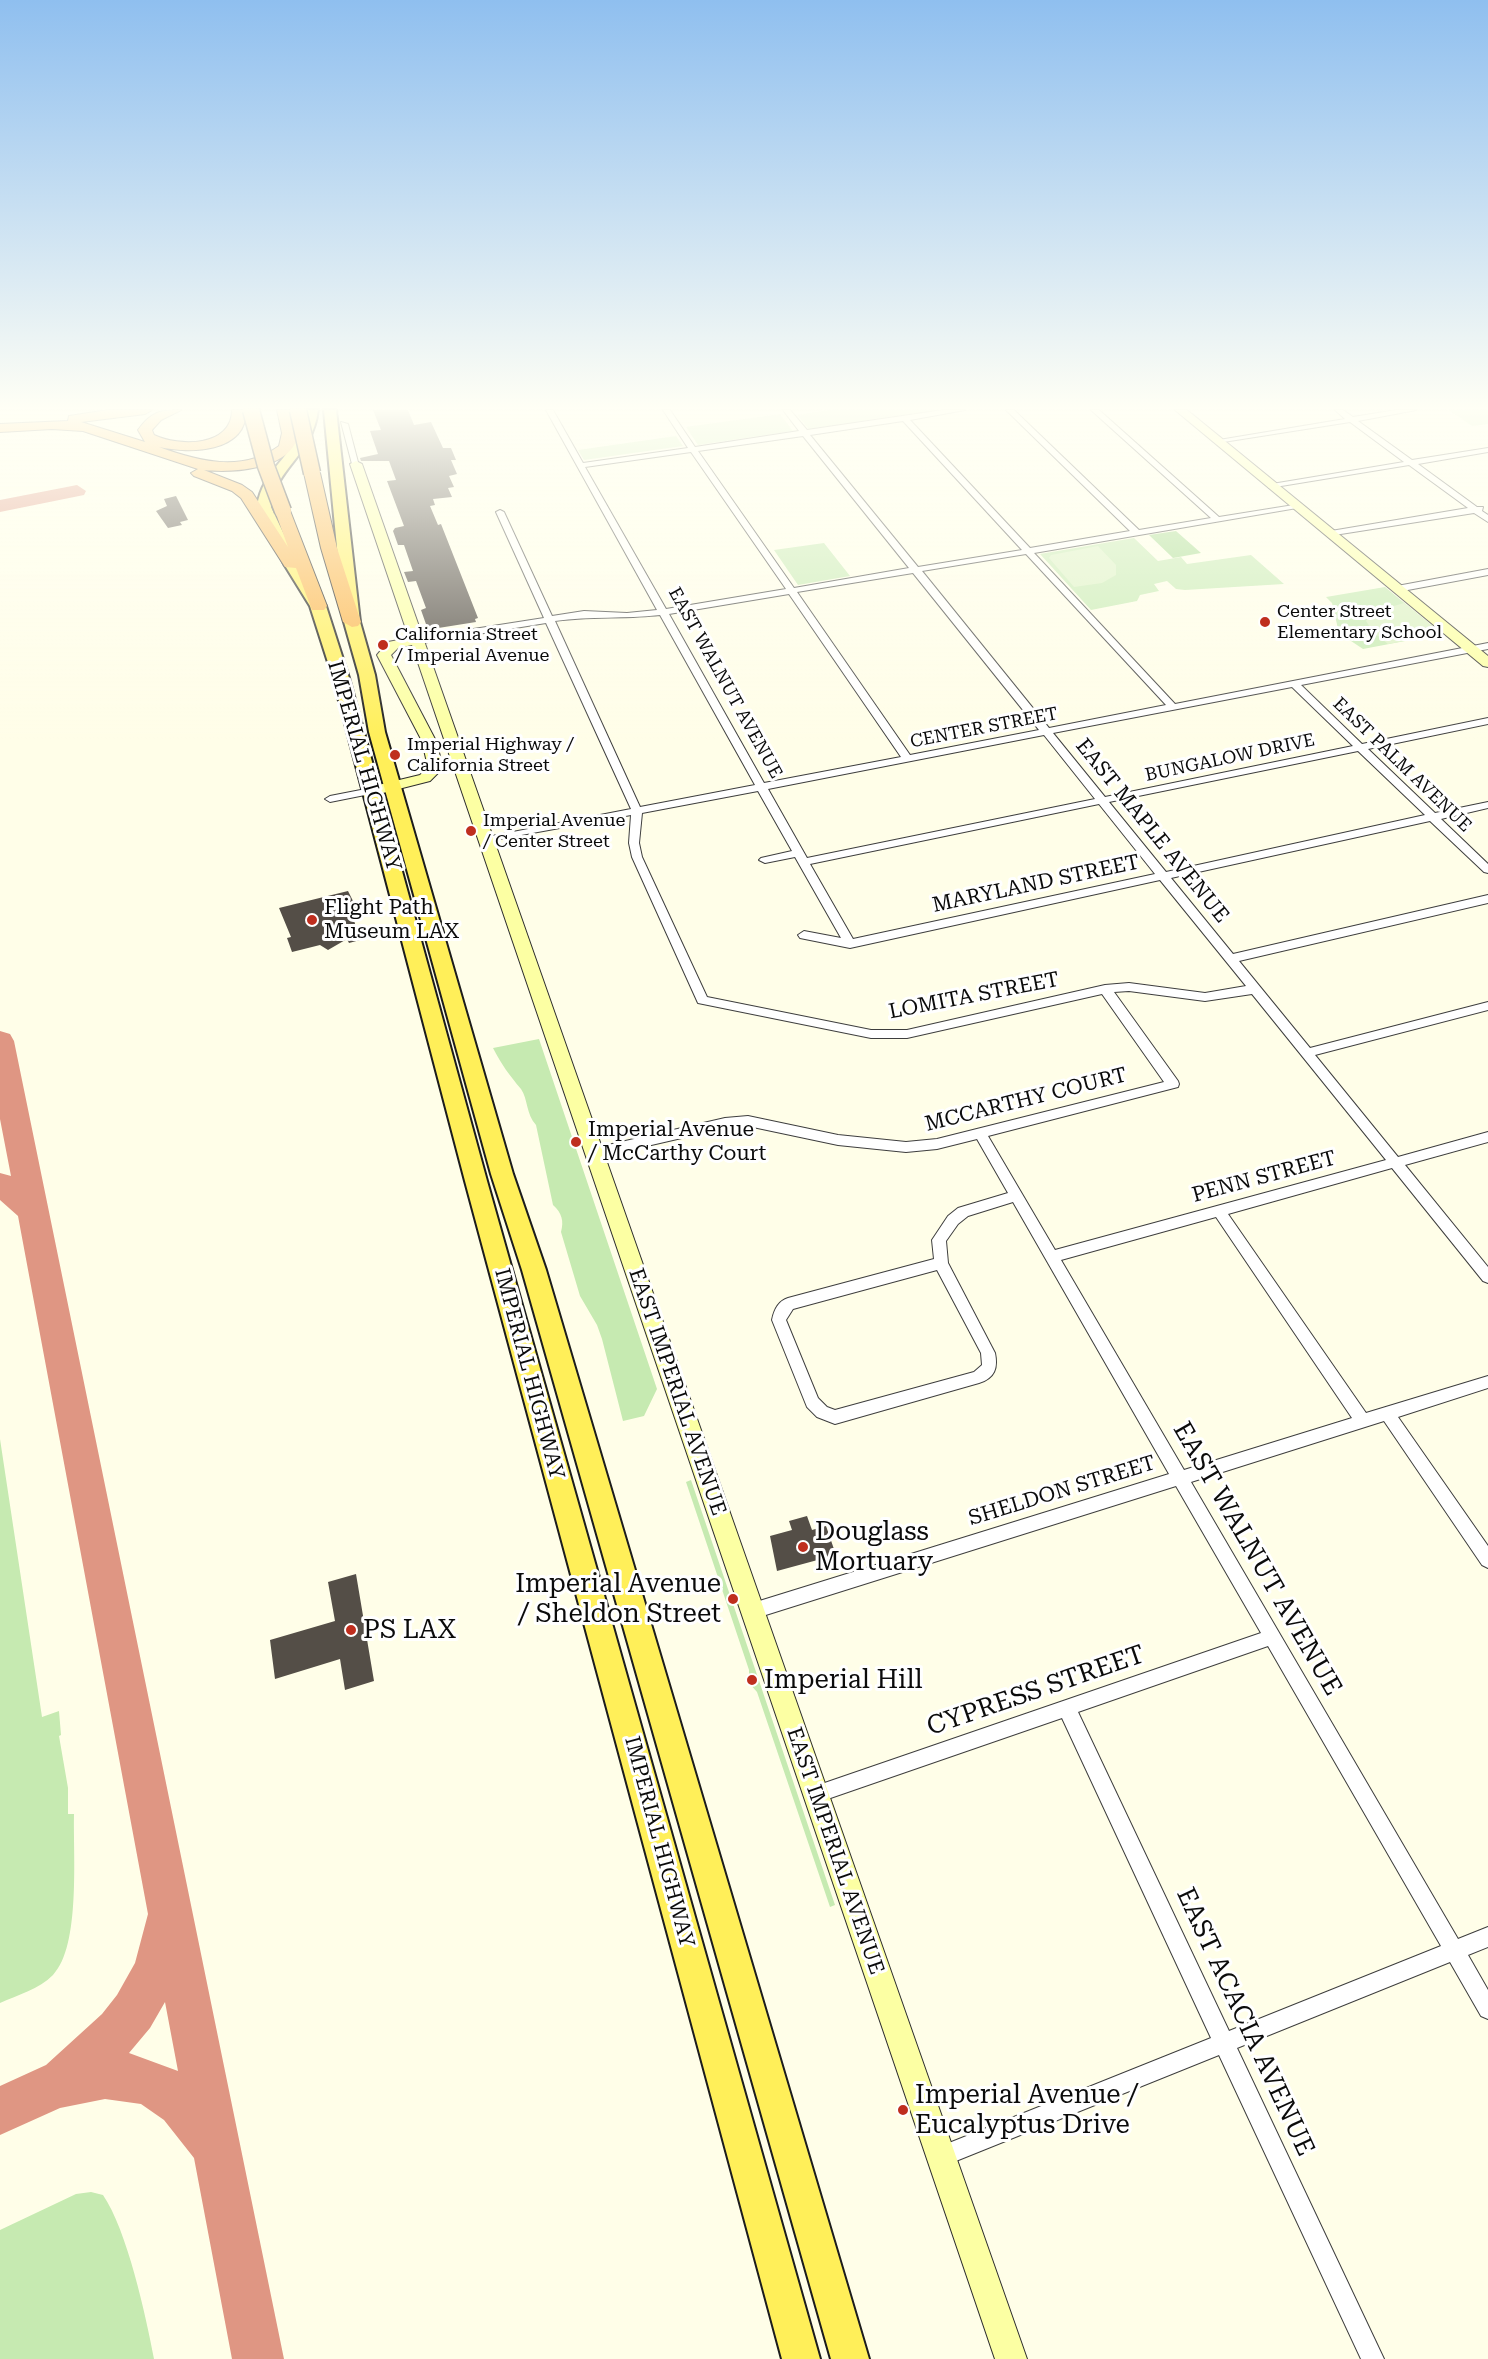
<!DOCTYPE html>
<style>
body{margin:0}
canvas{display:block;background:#fffee8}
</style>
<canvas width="1488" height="2359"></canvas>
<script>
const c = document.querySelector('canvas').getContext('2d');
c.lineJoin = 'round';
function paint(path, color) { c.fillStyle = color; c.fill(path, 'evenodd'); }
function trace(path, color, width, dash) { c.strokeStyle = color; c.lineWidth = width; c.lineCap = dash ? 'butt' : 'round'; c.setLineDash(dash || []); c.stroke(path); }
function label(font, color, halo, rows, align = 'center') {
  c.font = font + ' "Roboto Serif",serif'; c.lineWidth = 6; c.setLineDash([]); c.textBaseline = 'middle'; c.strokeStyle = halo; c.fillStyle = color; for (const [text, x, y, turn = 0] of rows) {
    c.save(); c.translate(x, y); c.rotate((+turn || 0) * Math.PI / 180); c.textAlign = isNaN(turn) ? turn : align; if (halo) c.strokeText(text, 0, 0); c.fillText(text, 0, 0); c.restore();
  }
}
paint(new Path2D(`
 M828,410H938L809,429L797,415Z
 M1448,410H1488V424L1472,426Z
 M780,414L793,431L698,445L686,427Z
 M676,436L683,446L584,460L578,450Z
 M1134,538L1158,561L1181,557L1187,564L1251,555L1284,584L1185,590L1176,589L1167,581L1154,584L1159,591L1140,595L1137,601L1091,610L1040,554Z
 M824,543L850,576L798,585L774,550Z
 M1385,587L1442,634L1363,649L1339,633L1332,603L1326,597Z
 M539,1039L657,1389L644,1416L623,1421L602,1339L597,1325L580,1296L561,1232C564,1221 562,1213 553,1205L536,1125C526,1114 528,1099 521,1089C510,1076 501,1064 493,1048Z
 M0,1439L42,1717L59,1711L61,1735L59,1736L68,1788V1814H74C73,1854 81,1946 53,1975C39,1989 18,1995 0,2003Z
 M691,1480L835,1905L830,1907L757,1692L749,1683V1670L686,1482Z
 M91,2192L103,2195C127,2230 146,2316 154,2359H0V2230L76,2194Z`), '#c6eab1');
paint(new Path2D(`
 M1176,531L1201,553L1173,558L1149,535Z`), '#a7db90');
paint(new Path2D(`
 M1098,546L1116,565V575L1102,583L1074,587L1049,558L1051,555Z
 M1404,603L1442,634L1388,644L1373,632L1366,621L1370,613Z`), '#dbf1c3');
paint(new Path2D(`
 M77,485L86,491L84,495L0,512V500Z
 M0,1031L10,1034L14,1041L284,2359H232L194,2158L164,2120L141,2104L105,2099L60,2108L0,2135V2086L46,2065L102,2014L117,1995L135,1963L148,1914L18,1216L0,1200V1173L11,1176L0,1119ZM165,2002L178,2071L129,2053L150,2028Z`), '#df9683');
paint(new Path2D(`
 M373,410H408L414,425L431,422L443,448H451L456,460H451L457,474L449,476L454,487L448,488L452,497L433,499L435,505L430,506L438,525L441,524L478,618L475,619L476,622L432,629L427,627L421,610L426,608L416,581L408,582L404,572L413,571L404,545H398L393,531L395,528L404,526L387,481L396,480L389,461H361L360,458L378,454L370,431L381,430Z
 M176,496L188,520L180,522L182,525L168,528L156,511L167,506L164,499Z
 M348,891L357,909L352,914L360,940L349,943L347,939L328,950L320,945L292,952L287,938L291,937L279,908Z
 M807,1516L812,1530L826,1526L836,1555L777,1571L770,1536L792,1530L789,1521Z
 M356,1574L374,1681L345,1690L340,1659L275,1679L270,1640L335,1621L328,1582Z`), '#544e47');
const street = new Path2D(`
 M546,410H553L583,463L688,448L663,410H670L695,447L799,431L783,410H790L807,430L943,410H965L910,420L1030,548L1130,531L1006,410H1014L1139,530L1211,518L1091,410H1099L1219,517L1300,504V508H1297L1034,553L1175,704L1488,643V649L1301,685L1362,744L1488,718V724L1368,749L1435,813L1488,802V808L1441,819L1488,864V873L1484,872L1430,821L1171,878L1233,954L1488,895V903L1239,961L1310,1048L1488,1002V1010L1315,1055L1398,1157L1488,1132V1142L1405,1165L1488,1267V1283L1483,1281L1392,1168L1228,1214L1366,1413L1488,1376V1388L1398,1417L1488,1546V1568L1482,1565L1384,1421L1191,1482L1458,1939L1488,1927V1947L1468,1955L1488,1990V2019L1481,2016L1450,1962L1237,2048L1384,2359H1361L1219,2055L941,2167L934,2163L930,2156L934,2149L1211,2038L1062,1718L816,1803L810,1800L807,1794L810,1788L1261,1633L1176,1486L753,1619L747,1617L745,1611L747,1605L753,1603L1169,1474L1013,1202L968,1216L958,1224L946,1241L948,1263L995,1353C998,1368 995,1378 979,1383L835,1424L817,1417L807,1407L772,1320C774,1310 778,1301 788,1298L934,1259L932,1240L948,1216L958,1208L1008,1193L977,1139L937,1149L906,1152L838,1145L748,1126L725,1128L595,1158L588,1153L595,1148L725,1118L748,1116L838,1135L906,1142L937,1139L1164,1082L1102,994L907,1038H871L698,1003L632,857L629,843L631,815L483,842V838L487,837L631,809L546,623L416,644L411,641L416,638L544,618L496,512L500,510L504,512L552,616L584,611L627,613L657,610ZM903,421L1022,550L918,567L810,435ZM803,436L909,568L794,588L698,451ZM691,452L786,589L666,609L585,467ZM1026,554L1166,705L1049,728L922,571ZM913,573L1039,730L910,755L797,592ZM789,594L901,757L764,783L669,614ZM660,615L755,785L640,807L555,621C590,616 625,619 660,615ZM1292,687L1353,746L1105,797L1053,733ZM1044,735L1095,799L807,858L768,789ZM1358,751L1425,815L1166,872L1109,802ZM758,791L792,851L761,858L759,860L765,863L795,857L841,938L804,931L798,935L800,938L850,948L1160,880L1246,986L1205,993L1129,983L1105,985L907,1030H871L707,997L642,857L639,843L642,813ZM1099,804L1155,874L853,939L810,864ZM1129,991L1205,1001L1252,994L1386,1160L1055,1250L988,1136L1178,1087L1179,1084L1178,1081L1114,992ZM1216,1217L1352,1418L1184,1470L1061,1260ZM937,1270L981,1353L982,1365L974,1372L835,1410L827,1407L818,1398L786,1320L793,1309ZM1268,1646L1441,1946L1229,2031L1078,1712Z
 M1335,410H1343L1353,417L1396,410H1416L1358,421L1412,460L1488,448V452L1418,464L1477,507H1483L1482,511L1488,515V522L1474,513L1328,536V532L1331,531L1468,508L1409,465L1269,488L1268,486L1272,484L1404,462L1350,422L1217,443L1213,441L1345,419Z
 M341,422L348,424L359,466L352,464Z
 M1488,569V575L1397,592L1393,589L1397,586Z
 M371,788L375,789V793L330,802L325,799L330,796Z`);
const secondary = new Path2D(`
 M1175,410H1187L1488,656V667L1483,666Z
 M356,461L362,464L1027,2359H995L412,645L398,648L391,655L436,741L443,768L430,781L371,796L363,791L366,788L420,775L428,767L422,741L377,655L388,642L409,638L350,464Z`);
const primary = new Path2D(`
 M306,410H318C312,457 276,466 271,507L298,564L326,606L349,678L487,1181L820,2359H782L465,1181L333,678L310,606L284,564L257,507C263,465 299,457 306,410Z
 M324,410H336L360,622L375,675L385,732L513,1174L546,1270L869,2359H831L522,1270L491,1174L369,732L359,675L344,622Z`);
const highway = new Path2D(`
 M108,410H152L145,414L81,422L145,442L138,430C151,412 160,410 181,410L161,420L152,430L154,435C179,447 232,447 232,410H246C247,453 189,454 159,447C198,461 242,473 279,446L282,433L277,410H291L297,439C287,470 230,473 204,470L242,485L252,492L288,547L275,511L283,506L289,508L327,606L324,610H312L296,568L285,567L241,498L232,491L194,476L191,473L198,469L83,431L52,429L0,432V424L68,421L69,416Z
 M312,468L320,473L337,548L361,622L358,626L352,627L343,622L321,548L304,473Z`);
trace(street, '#3e3e3e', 2);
trace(secondary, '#2d2d2d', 2);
trace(primary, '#1c1c1c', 4);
trace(highway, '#1c1c1c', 2);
paint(street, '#fff');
paint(secondary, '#fcffa3');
paint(primary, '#ffef59');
paint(highway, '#fbb54b');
const highwayBridge = new Path2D(`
 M251,410L266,466L283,511
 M298,410L312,473`);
trace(highwayBridge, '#1c1c1c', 19, []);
trace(highwayBridge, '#fbb54b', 16);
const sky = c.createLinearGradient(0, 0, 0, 741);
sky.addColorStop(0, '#8fbfef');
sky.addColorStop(0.55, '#fffff5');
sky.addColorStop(1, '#fffff500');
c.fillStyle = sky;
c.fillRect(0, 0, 1488, 741);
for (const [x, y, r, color] of [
 [1265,622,6,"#bf2e1e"],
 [383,645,6,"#bf2e1e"],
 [395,755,6,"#bf2e1e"],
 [471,831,6,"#bf2e1e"],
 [312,920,6,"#bf2e1e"],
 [576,1142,6,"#bf2e1e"],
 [803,1547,6,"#bf2e1e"],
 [733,1599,6,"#bf2e1e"],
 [351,1630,6,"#bf2e1e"],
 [752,1680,6,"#bf2e1e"],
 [903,2110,6,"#bf2e1e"]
]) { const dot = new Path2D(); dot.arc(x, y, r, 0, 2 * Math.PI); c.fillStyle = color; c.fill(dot); trace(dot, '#fff', 2); }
label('18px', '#0b0b0b', '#fff', [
 ["Center Street",1277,612],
 ["Elementary School",1277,633],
 ["California Street",395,635],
 ["/ Imperial Avenue",395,656],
 ["Imperial Highway /",407,745],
 ["California Street",407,766],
 ["Imperial Avenue",483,821],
 ["/ Center Street",483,842]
], 'left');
label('18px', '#0b0b0b', '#fff', [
 ["EAST WALNUT AVENUE",725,683,61],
 ["CENTER STREET",984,728,-11],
 ["BUNGALOW DRIVE",1230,758,-12],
 ["EAST PALM AVENUE",1402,765,44]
]);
label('21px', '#0b0b0b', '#fff', [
 ["IMPERIAL HIGHWAY",364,766,74],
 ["EAST MAPLE AVENUE",1152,831,51],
 ["MARYLAND STREET",1036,884,-12],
 ["LOMITA STREET",974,996,-11],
 ["MCCARTHY COURT",1026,1100,-14],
 ["PENN STREET",1264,1177,-15],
 ["IMPERIAL HIGHWAY",529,1374,75],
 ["EAST IMPERIAL AVENUE",677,1392,71],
 ["SHELDON STREET",1062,1491,-17],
 ["IMPERIAL HIGHWAY",659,1842,75],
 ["EAST IMPERIAL AVENUE",835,1851,71]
]);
label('21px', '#0b0b0b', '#fff', [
 ["Flight Path",324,908],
 ["Museum LAX",324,932],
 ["Imperial Avenue",588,1130],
 ["/ McCarthy Court",588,1154]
], 'left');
label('26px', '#0b0b0b', '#fff', [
 ["Douglass",815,1532],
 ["Mortuary",815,1562],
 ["Imperial Avenue",721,1584,"right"],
 ["/ Sheldon Street",721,1614,"right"],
 ["PS LAX",363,1630],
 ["Imperial Hill",764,1680],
 ["Imperial Avenue /",915,2095],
 ["Eucalyptus Drive",915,2125]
], 'left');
label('26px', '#0b0b0b', '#fff', [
 ["EAST WALNUT AVENUE",1257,1559,60],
 ["CYPRESS STREET",1036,1691,-19],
 ["EAST ACACIA AVENUE",1245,2022,65]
]);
</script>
